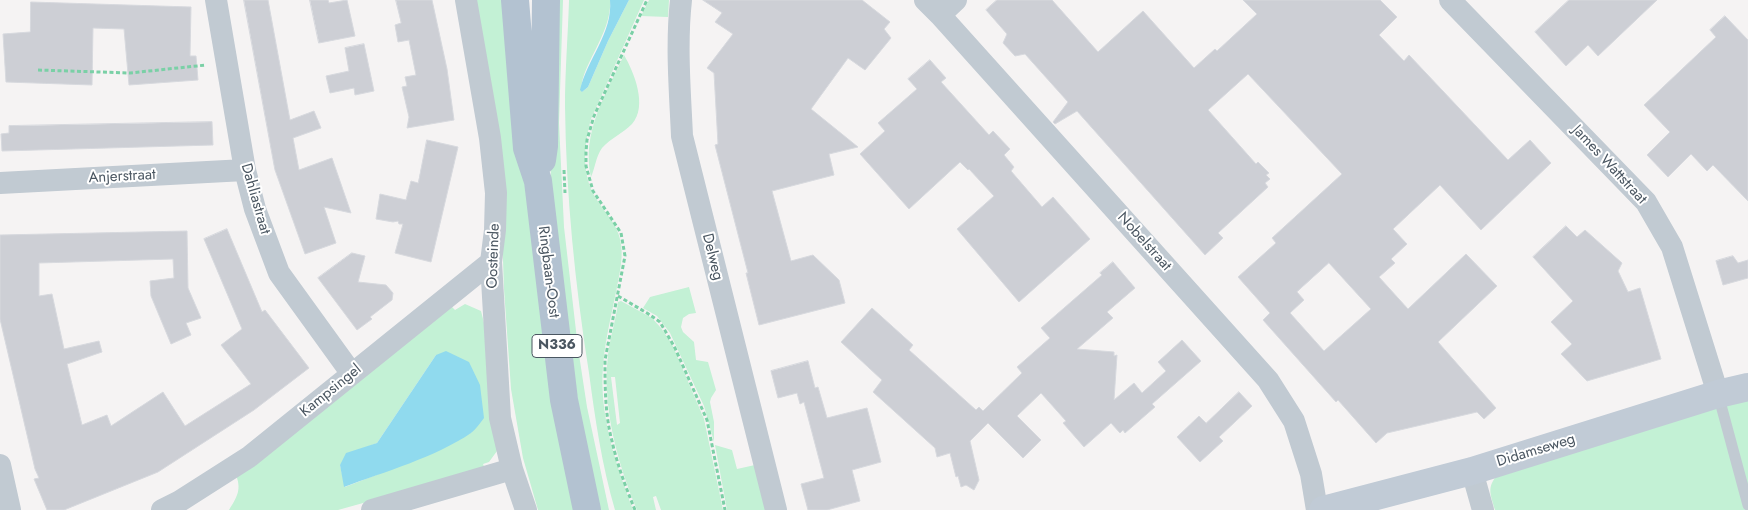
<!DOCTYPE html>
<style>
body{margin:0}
canvas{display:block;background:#f5f3f3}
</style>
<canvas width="1748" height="510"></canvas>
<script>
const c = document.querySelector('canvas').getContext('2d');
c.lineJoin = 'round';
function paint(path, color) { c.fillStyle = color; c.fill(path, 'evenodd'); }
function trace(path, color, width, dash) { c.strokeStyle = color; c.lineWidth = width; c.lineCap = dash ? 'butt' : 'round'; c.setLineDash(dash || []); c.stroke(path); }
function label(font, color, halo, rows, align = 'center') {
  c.font = font + ' Jost,sans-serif'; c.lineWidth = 4; c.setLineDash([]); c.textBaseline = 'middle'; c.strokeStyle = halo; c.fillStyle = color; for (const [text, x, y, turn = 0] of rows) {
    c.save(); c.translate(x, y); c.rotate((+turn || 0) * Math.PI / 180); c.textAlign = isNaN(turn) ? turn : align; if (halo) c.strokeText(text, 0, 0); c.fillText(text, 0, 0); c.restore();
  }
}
paint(new Path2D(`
 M474,0H506L576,510H538L523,458L511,389L504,289L502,231Z
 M555,0H563L559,123L564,227L578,348L587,407L609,510H597L585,454L552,209L549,119Z
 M569,0H610C613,33 577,70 582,92L588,87L608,41L629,0H644L591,119C583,148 581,178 599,203C607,215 617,225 620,239C624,255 620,271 617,287C612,313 605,340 603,366C599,416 616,464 633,510H615C602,466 595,418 589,373C575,284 566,195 565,106C565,71 568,35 569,0Z
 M649,0H669L668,17L641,16Z
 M624,55C634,72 648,106 632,124C623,133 611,138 602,148C596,156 595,168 591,177C581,133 606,94 624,55Z
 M689,287L696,313L689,314L683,318L681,327L683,332L694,342L696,360L708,362L716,390L711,398L710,402L714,422V442L704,406L670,333L657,316L643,308L650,297Z
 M621,301L652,318L661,328L672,344L704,419L723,510H661L656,496L653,497L656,510H637C617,462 602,407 608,355C610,337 616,320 618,302ZM611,377H615L620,423L617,425Z
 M465,304L481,311L484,323L497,451L489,462L483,464L485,469L338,510H229C239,494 242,488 234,470L451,306L455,310ZM436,355L472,432L420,458L345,487L340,465L367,447L377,443Z
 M1748,395V510H1495C1488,487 1488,487 1502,468Z
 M715,445L732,450L737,469L755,465L767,510H727Z`), '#c3f1d5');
paint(new Path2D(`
 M610,0H629L608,41L588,87L582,92L580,90C587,59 613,33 610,0Z
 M446,351L469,362L480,385L484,418C480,423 476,429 471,433C436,457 384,472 344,487L340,465L346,453L377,443L436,355Z`), '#90daee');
const building = new Path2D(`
 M244,0H268L290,120L314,111L321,128L293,138L299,170L332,158L351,213L324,207L336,243L305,254L275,170Z
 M310,0H328L329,3L347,0L355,36L319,43Z
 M396,0H432L447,69L454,120L407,128L409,117L402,87L407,86L405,77L416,75L409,40L398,42L395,25L401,23Z
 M703,0H862L890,22L884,29L891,38L865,70L848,58L811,109L858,147L829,154L834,175L772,191L791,261L813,255L839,280L845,303L759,325L746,273H748L715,145L718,144L714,73L707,68L733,34L715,22L722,13Z
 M997,0H1052L1098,52L1143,11L1194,68L1215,49L1217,51L1257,14L1243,0H1380L1397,17L1379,35L1404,61L1409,55L1508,160L1530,140L1551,163L1481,230L1440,185L1393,229L1407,244L1391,259L1395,263L1379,277L1408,309L1466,254L1497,286L1438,342L1496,408L1484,419L1477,412L1387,433L1376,443L1338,400L1336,402L1263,320L1270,313L1238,277L1276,243L1272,238L1342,174L1248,74L1208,110L1256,164L1258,162L1269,173L1266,175L1270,179L1265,183L1268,187L1218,233L1223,238L1205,255L1077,111L1055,124L1053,122L1068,102L1025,54L1015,56L1003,43L1007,34L986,10ZM1329,263L1371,309L1324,351L1290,313L1304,300L1297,292Z
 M1569,0H1657L1598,56L1588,45L1566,66L1535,32Z
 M31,2L191,7L190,56H196L198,80L129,85L124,29L93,28L92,85L6,82L3,34L30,32Z
 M1725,16L1748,40V201L1713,165L1707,171L1691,154L1668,177L1647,155L1670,132L1644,105L1716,37L1710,30Z
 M364,44L374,91L355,95L354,88L330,93L326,76L349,71L345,48Z
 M930,60L946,78L941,82L989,135L993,131L1010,149L1004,155L1014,167L1011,171L1042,207L1053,197L1090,239L1019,302L957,229L994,196L969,169L968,170L960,162L909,209L860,154L885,131L878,123L917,89L908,79Z
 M212,122L213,145L2,151L1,134L9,133V126Z
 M427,140L458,147L431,262L395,253L403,224H399L398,221L393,222L376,219L380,194L406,200L411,181L418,183Z
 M1566,226L1577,237L1585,230L1622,263L1618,271L1628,292L1640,288L1661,359L1587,381L1561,354L1572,344L1551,322L1573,301L1533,257Z
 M227,229L262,312L265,310L309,368L254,410L158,472L64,510H47L34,479L39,478L35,469L0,319V235L187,231L188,288L201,318L186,323L191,335L171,344L151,296L150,281L174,278L173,259L39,263V296L52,294L64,349L99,341L102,352L67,364L82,425L107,415L111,426L163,392L185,426L251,384L221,345L242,329L204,239Z
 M352,253L365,256L358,282L386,285L393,293L392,300L370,317L372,319L357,330L318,278Z
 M1733,256L1738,263L1748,260V278L1723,285L1716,261Z
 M1113,262L1135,288L1107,312L1113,318L1077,349L1114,352V356L1117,355L1114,400L1134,383L1142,393L1166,371L1158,362L1182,340L1201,361L1152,404L1155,407L1125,433L1123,430L1120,433L1111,423L1084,447L1063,423L1066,421L1041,393L1017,416L1041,440L1023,458L988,423L970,441L979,480L974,490L966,485L961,487L958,476L956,477L950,453L937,457L935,448L873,392L882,380L841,342L872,308L913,345L909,350L976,410L979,407L983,411L1022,373L1017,367L1050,338L1041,328L1102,275L1100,273Z
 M808,361L815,388L818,387L827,418L867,408L881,462L852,470L860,501L827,510H808L801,484L824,478L804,402L800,404L797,393L778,398L771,371Z
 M1239,392L1252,406L1219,437L1223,441L1200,462L1177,437L1199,416L1206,423Z`);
paint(building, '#cdcfd5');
trace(building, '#d7d9de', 1);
trace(new Path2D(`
 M38,70L130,73L206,65
 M564,170L565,193
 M618,296L647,313L660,322L675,348L707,420L725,510
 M635,510C626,488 617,464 612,441C605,415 605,387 605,360L625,256L621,233L593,191L586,166V152L587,140L594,116L647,0`), '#7ad0a6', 3, [4, 2.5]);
trace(new Path2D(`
 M1718,394L1748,505`), '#c1cad2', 11);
trace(new Path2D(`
 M216,0L245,170L255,209L279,273L352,374
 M466,0L490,138L496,193L495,230L491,262L500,418L512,469L526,510
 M681,0C676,45 680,91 682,136L776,510
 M925,0L940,15L1268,380L1294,421L1311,474L1317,510
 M1450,0L1646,202L1672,247L1718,394
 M940,15L956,0
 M0,183L245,170
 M0,465L10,510
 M1472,471L1483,510
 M162,510L180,501L249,457L491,262
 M372,510L512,469`), '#c1cad2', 22);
trace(new Path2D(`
 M1323,510L1472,471L1718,394L1748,387`), '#c1cbd6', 28);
trace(new Path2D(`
 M515,0L527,148L538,181L564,400L587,510
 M542,160L544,146L546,0`), '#b3c2d1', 28);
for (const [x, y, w] of [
 [557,346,50]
]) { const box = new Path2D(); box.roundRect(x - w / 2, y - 11.5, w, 23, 4); c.fillStyle = '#fff'; c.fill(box); trace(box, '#4a5661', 1); }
label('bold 14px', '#4a5661', null, [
 ["N336",557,346]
]);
label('15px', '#4a5661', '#fff', [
 ["James Wattstraat",1609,165,47],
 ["Anjerstraat",122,177,-3],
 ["Dahliastraat",255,199,74],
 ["Nobelstraat",1144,242,48],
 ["Oosteinde",494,256,-88],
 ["Delweg",712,257,76],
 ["Ringbaan-Oost",548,272,83],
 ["Kampsingel",331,391,-39],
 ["Didamseweg",1536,451,-17]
]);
</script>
